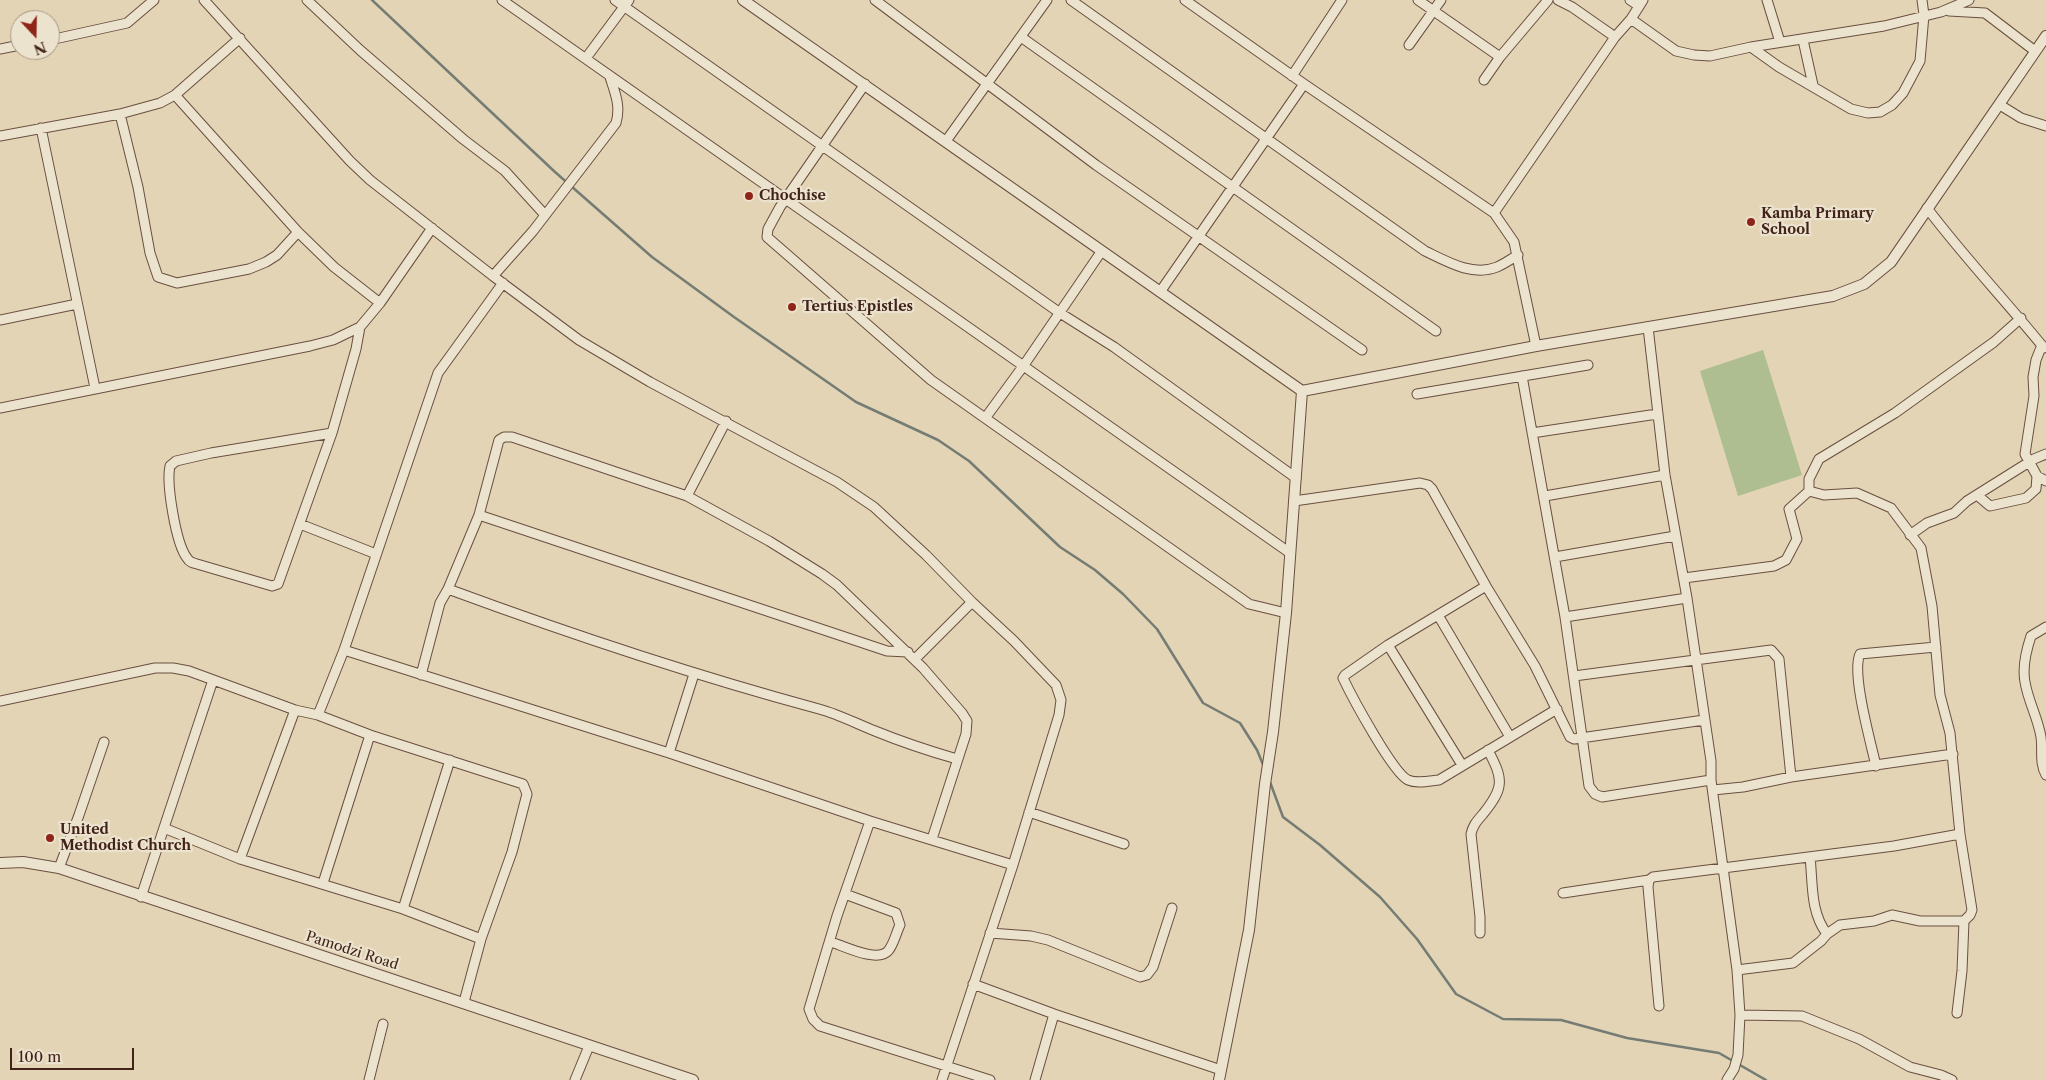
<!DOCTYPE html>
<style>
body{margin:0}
#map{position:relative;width:2046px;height:1080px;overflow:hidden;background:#e2d4b4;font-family:"Libre Caslon Text",serif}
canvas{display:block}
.north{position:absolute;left:10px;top:10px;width:50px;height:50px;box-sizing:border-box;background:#ece3ce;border:1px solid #a89686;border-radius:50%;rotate:159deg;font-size:14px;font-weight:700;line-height:20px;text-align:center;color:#422319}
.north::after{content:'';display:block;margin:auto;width:18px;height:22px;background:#8f2418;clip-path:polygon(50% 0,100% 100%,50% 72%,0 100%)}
.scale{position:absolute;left:10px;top:1048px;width:124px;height:22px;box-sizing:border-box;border:2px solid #422319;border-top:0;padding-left:6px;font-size:15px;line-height:18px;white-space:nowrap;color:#422319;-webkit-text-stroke:4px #ece3ce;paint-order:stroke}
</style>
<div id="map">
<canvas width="2046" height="1080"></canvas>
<div class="north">N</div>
<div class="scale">100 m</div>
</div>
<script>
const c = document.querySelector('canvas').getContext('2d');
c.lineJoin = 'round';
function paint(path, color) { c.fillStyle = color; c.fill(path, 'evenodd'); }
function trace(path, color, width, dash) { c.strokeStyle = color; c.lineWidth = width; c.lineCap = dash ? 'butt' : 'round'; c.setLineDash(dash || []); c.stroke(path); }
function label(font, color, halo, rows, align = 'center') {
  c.font = font + ' "Libre Caslon Text",serif'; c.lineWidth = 4.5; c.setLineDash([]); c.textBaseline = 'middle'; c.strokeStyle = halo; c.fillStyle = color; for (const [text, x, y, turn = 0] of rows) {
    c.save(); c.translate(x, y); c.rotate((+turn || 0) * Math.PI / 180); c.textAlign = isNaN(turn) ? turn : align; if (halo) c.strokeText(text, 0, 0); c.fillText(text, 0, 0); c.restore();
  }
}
paint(new Path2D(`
 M1763,350L1802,475L1738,496L1700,371Z`), '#aebe91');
trace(new Path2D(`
 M372,0L555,172L652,257L734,317L856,402L938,440L969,461L1060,547L1095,570L1123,594L1157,629L1203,703L1240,723L1257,750L1264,767
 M1270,782L1283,817L1320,845L1380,897L1417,939L1456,994L1503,1019L1561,1020L1627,1038L1719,1053L1766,1080`), '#747c74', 2.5);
const minor = new Path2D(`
 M204,0L350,161L370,180L493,276L579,340L650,382L837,482L874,507L926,555L972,602L1014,641L1056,685L1061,700L1059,715L1013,865L942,1080
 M307,0L360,50L463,139L505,171L545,215
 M502,0L1290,553
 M615,0L1060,313L1114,347L1296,478
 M875,0L1096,165L1362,350
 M1071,0L1425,251C1446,261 1472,277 1497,267C1504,264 1511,259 1518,255
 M1185,0L1304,84L1494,213L1514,242L1536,346
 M1418,0L1500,57
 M1558,0L1572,7L1615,37
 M1630,0L1639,6
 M1767,0L1780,42
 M1949,11L1985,13L2035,51
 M1631,19L1676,51L1694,55L1710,56L1751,47L1884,26L1941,12L1969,0
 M1021,37L1436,331
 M50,40L127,23L154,0
 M1803,40L1813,85
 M1409,45L1441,0
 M1751,47L1779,67L1851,109L1868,113L1880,112L1892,105L1903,93L1920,61L1924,15L1922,0
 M0,49L20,45
 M586,58L629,0
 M1292,76L1342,0
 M1484,80L1500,57L1548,0
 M865,84L780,207L768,229L767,237L931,380L1249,604L1286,613
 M175,95L298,232L334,267L380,303
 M2000,105L2021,118L2046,126
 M120,114L138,187L150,253L158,277L177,283L249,269L266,262L277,255L298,232
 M41,128L95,388
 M0,136L120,114L160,103L175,95L240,38
 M946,141L1047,0
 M1927,208C1964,257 2006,301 2044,348
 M1494,213L1615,37L1631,19L1643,0
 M493,276L533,231L616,123C621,106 615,93 610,77
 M1160,292L1304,84
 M0,320L77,304
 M1648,327L1665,475L1687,598L1711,761V780L1737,970L1740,1015L1738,1055L1734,1069L1727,1080
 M1522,376L1565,617L1589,786L1595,794L1602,797L1711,780
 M1417,394L1588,365
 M0,408L310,346L333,340L360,327L380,303L432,228
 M986,417L1024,365L1101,252
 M332,433L211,453L176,461L170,466C166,484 176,544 187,558C189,562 193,563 197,564L272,586L278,584L332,433L356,349L360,327
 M1532,433L1657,414
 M2037,476L2046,481
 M1977,495L1990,506L2026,498L2036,489L2037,476L2025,454L2034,396L2033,377L2036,360L2042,345
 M687,496L726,421
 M1545,496L1665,475
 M1294,501L1420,483L1428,485L1432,489L1486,586L1535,666L1570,737L1574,739L1704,720
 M479,515L887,651L908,652
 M300,524L376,554
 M1910,535L1927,523L1954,513L1967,501L2034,459L2046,454
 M1555,557L1675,536
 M1684,578L1774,566L1786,560L1797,539L1789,509L1809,491V479L1819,459L1895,413L1994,342L2021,318
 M1486,586L1388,645L1345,675L1343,678C1352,697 1393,773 1408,780C1417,784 1429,781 1439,780L1557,709
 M1438,615L1510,737
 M1565,617L1687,598
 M2046,627L2031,636C2026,651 2022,667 2025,682C2028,701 2038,718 2041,737C2043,751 2039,762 2046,775
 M1388,645L1462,765
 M344,650L669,753L870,821
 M915,659L972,602
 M421,675L440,603L448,589
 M1574,676L1771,650L1779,659L1791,777L1743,787L1713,790
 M0,701L155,668H173L189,671L295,710L318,715
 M669,753L694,674
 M1876,766C1871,743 1851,673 1860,654L1936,647
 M1791,777L1953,754
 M1029,812L1124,844
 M164,828L240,859L403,909L481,939
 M932,839L966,734L967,721L962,713L923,668L837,585L822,574L769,541L687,496L512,437H504L499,440L479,515L448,589C570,634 693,675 819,709C838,714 857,724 875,731C902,742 929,751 957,759
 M1810,857C1813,883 1810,912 1827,934
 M240,859L295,710
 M59,868L79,815L104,742
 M323,883L370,735
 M1563,893L1649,880
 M141,897L213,680
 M403,909L450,760
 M990,933L1031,936L1048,940L1140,977L1147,975L1153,967L1172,908
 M1480,933V917L1471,834C1473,825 1477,821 1483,814C1505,787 1503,779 1488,750
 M831,942C844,946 877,963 888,951C894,944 896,933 900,925L896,913L845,894
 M1737,970L1793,963L1821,941L1827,934L1840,925L1874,921L1892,915L1920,921H1964L1970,915L1972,910L1960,834L1950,733L1940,695L1932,606L1921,548L1891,508L1857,493L1824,495L1809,491
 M973,984L1054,1014L1221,1070
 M464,1002L481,939L512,852L527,794L523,784L370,735L318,715L344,650L438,373L503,283
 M1659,1006L1648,887L1649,880L1653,877L1894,846L1960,834
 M1957,1013L1962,971L1964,921
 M1740,1015L1802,1016L1859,1039L1910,1067L1941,1075L1952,1080
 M369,1080L383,1024
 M575,1080L589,1046
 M990,1080L820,1026L813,1019L809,1009L837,916L870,821L1013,865
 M1035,1080L1054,1014`);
const tertiary = new Path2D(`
 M743,0L1302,391L1536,346L1833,296L1864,284L1891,262L2046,36
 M0,863L23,862L59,868L693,1080
 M1219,1080L1249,930L1265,784L1273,732L1286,613L1302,391`);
trace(minor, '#6a4f40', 11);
trace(tertiary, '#6a4f40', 12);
trace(minor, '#ece3ce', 9);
trace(tertiary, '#ece3ce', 10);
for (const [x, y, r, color] of [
 [749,196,5,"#8f2418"],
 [1751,222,5,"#8f2418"],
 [792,307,5,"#8f2418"],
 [50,838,5,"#8f2418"]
]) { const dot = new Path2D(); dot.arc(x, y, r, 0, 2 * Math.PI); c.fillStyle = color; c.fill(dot); trace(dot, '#ece3ce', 2); }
label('bold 14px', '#422319', '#ece3ce', [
 ["Chochise",759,196],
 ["Kamba Primary",1761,214],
 ["School",1761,230],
 ["Tertius Epistles",802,307],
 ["United",60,830],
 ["Methodist Church",60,846]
], 'left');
label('14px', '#422319', '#ece3ce', [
 ["Pamodzi Road",352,951,18]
]);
</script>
